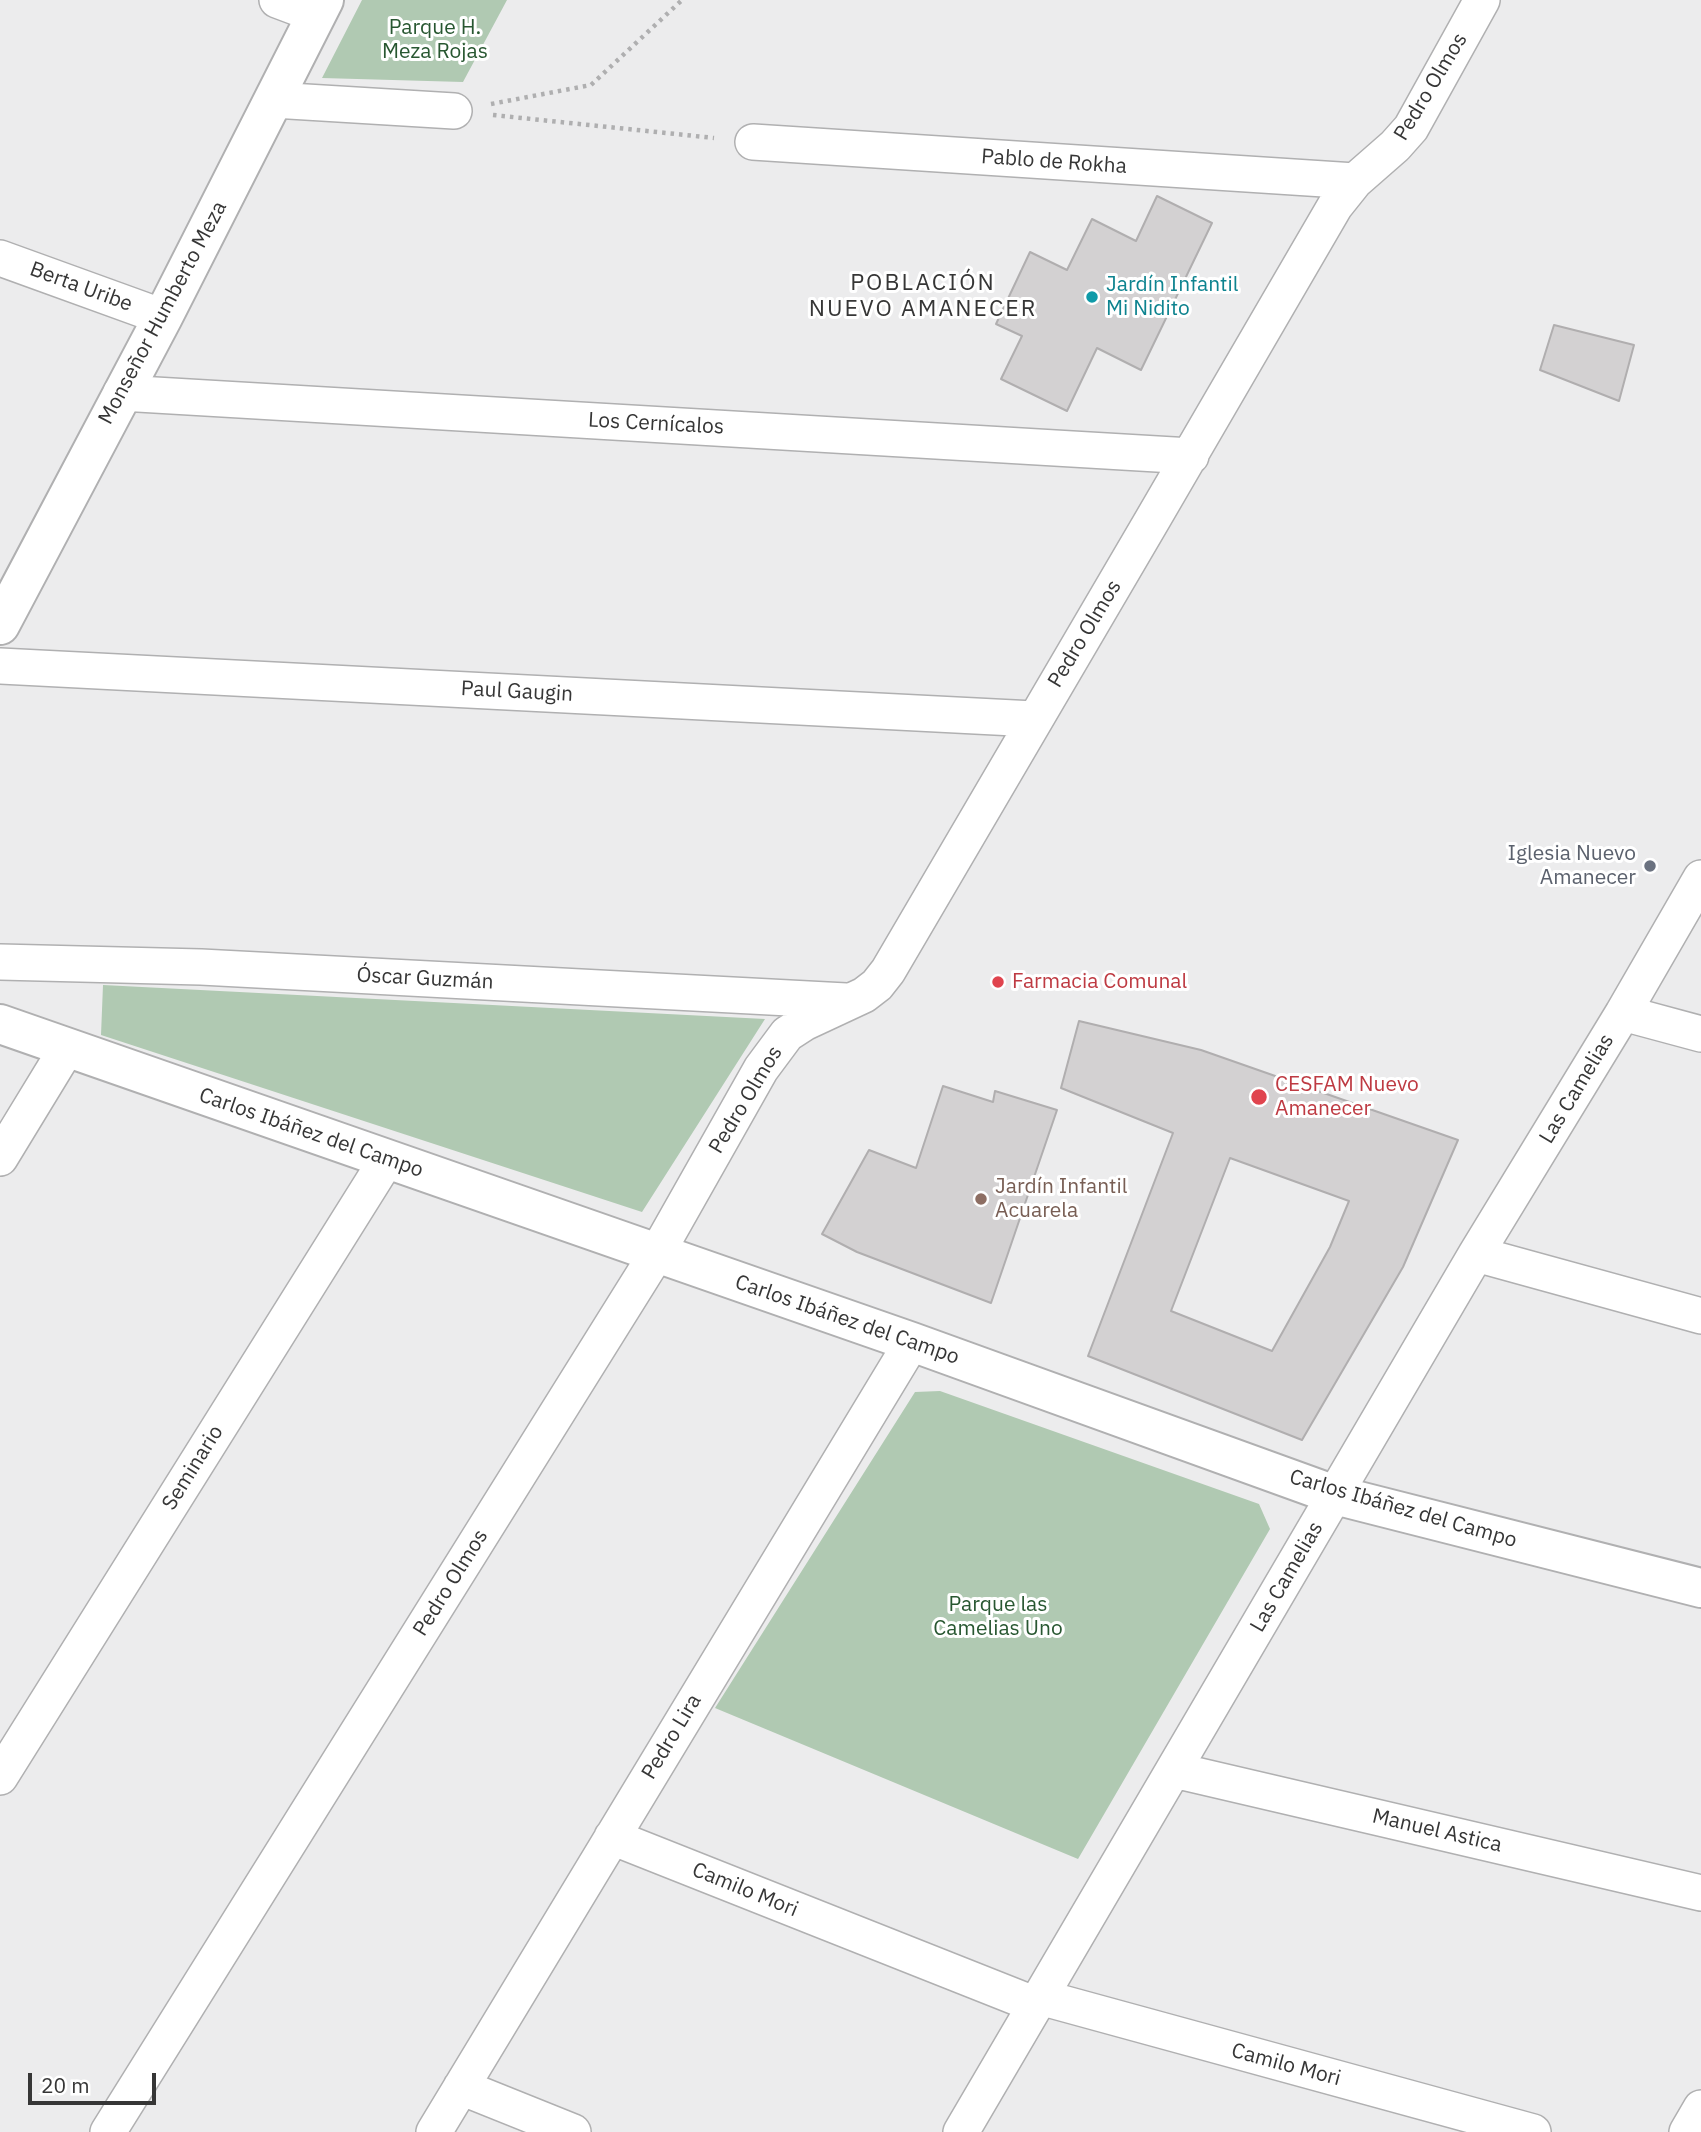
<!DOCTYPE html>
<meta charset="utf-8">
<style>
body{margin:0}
#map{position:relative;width:1701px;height:2132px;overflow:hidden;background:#ececed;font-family:"IBM Plex Sans",sans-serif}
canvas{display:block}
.scale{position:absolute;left:28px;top:2073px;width:128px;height:32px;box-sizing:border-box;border:4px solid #363636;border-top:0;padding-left:9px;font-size:21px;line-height:24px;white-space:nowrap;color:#363636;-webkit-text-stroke:5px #fff;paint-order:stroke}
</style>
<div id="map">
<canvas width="1701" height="2132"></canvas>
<div class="scale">20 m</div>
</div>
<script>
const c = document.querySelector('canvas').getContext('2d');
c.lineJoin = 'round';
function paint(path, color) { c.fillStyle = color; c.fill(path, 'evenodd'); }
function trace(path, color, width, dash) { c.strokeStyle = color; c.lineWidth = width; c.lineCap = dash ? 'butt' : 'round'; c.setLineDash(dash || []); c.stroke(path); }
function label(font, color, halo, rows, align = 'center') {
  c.font = font + ' "IBM Plex Sans",sans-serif'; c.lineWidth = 6; c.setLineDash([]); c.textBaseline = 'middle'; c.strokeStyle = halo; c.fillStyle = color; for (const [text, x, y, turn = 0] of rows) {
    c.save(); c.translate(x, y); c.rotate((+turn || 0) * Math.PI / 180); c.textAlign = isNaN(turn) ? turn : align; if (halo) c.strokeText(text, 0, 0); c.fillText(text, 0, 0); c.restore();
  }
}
paint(new Path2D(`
 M362,0H507L463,82L322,78Z
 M103,985L765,1019L642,1212L101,1035Z
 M940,1391L1259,1504L1270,1529L1078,1859L715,1708L915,1392Z`), '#b0c9b2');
const building = new Path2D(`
 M1157,196L1212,223L1141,370L1097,348L1067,411L1001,379L1022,336L996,324L1030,252L1067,270L1092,219L1136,241Z
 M1554,325L1634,345L1619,401L1540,370Z
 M1079,1021L1201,1050L1458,1140L1403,1267L1302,1440L1088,1356L1173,1133L1061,1088ZM1230,1158L1349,1201L1330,1247L1272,1351L1171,1311Z
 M943,1086L993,1102L995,1091L1057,1110L991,1303L857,1252L822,1234L869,1150L916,1168Z`);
paint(building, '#d3d1d2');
trace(building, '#b0aeaf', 2);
const street = new Path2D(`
 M277,0L317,15
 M273,100L454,111
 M753,142L1355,181
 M0,258L163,317
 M121,393L1191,456
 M0,666L1034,719
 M0,962L201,967L846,1001
 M1623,1013L1701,1034
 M0,1158L67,1048
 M1476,1254L1701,1316
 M1174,1770L1701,1893
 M0,1777L387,1159
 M612,1837L1036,2005
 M1040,1997L1533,2132
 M461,2087L573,2132
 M108,2132L657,1253L761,1069L787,1034L804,1023L864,995L877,985L888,971C1036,716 1188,462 1335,206L1355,181L1395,146L1411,128L1482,0
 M434,2132L912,1342
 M961,2132L1476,1254L1623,1013L1701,878
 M1687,2132L1701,2108`);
const secondary = new Path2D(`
 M0,625L163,317L324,0
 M0,1024L912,1342L1335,1495L1701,1588`);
trace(street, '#b0b0b1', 38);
trace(secondary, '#b0b0b1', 42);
trace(new Path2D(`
 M491,104L591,85L682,0
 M493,115L714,138`), '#afafb0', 4.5, [3.5, 5]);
trace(street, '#fff', 35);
trace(secondary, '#fff', 38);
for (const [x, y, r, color] of [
 [1092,297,7,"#0f9aa8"],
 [1650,866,7,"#6b7280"],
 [998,982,7,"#e0444e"],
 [1259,1097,9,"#e0444e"],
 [981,1199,7,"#8d6e63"]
]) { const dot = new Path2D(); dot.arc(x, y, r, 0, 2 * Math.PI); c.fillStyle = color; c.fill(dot); trace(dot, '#fff', 2.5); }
label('21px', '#285731', '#fff', [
 ["Parque H.",435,28],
 ["Meza Rojas",435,52],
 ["Parque las",998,1605],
 ["Camelias Uno",998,1629]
]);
label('21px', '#363636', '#fff', [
 ["Pedro Olmos",1431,87,-59],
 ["Pablo de Rokha",1054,162,4],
 ["Berta Uribe",81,287,20],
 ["Monseñor Humberto Meza",163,313,-62],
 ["Los Cernícalos",656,424,3],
 ["Pedro Olmos",1085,634,-59],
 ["Paul Gaugin",517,692,3],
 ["Óscar Guzmán",425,979,3],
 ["Las Camelias",1577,1089,-59],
 ["Pedro Olmos",746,1100,-59],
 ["Carlos Ibáñez del Campo",311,1133,19],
 ["Carlos Ibáñez del Campo",847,1320,19],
 ["Seminario",193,1468,-58],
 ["Carlos Ibáñez del Campo",1403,1509,16],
 ["Las Camelias",1287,1577,-60],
 ["Pedro Olmos",451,1583,-58],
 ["Pedro Lira",672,1737,-59],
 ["Manuel Astica",1437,1831,13],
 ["Camilo Mori",745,1890,22],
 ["Camilo Mori",1286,2065,15]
]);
label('21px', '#0d838f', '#fff', [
 ["Jardín Infantil",1106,285],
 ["Mi Nidito",1106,309]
], 'left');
label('21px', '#5b616d', '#fff', [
 ["Iglesia Nuevo",1636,854],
 ["Amanecer",1636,878]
], 'right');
label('21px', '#be3a42', '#fff', [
 ["Farmacia Comunal",1012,982],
 ["CESFAM Nuevo",1275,1085],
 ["Amanecer",1275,1109]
], 'left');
label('21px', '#785e54', '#fff', [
 ["Jardín Infantil",995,1187],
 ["Acuarela",995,1211]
], 'left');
c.letterSpacing = '2px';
label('23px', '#363636', '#fff', [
 ["POBLACIÓN",923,283],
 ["NUEVO AMANECER",923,309]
]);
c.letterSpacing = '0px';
</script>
